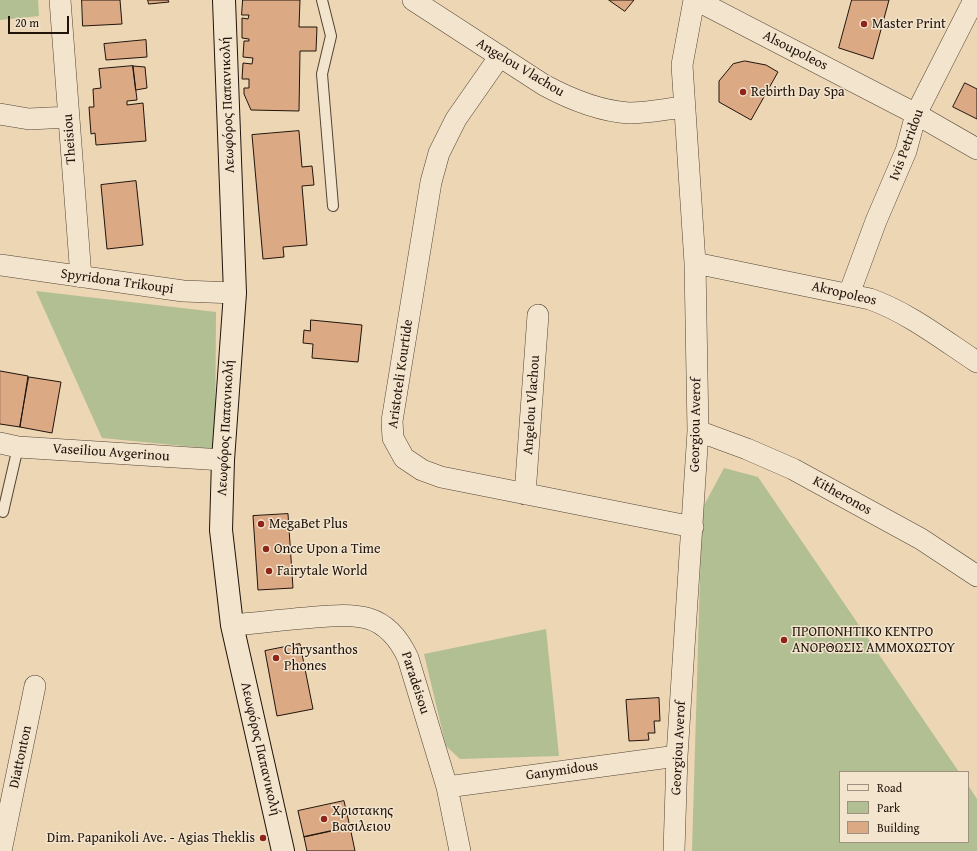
<!DOCTYPE html>
<meta charset="utf-8">
<style>
body{margin:0}
#map{position:relative;width:977px;height:851px;overflow:hidden;background:#ecd6b4;font-family:"Gentium Book Plus",serif}
canvas{display:block}
.legend{position:absolute;left:839px;top:771px;width:130px;height:72px;box-sizing:border-box;background:#f3e4ce;border:1px solid #9f9180;margin:0;padding:5px 7px;list-style:none;font-size:12px;color:#20140b}
.legend li{display:flex;align-items:center;gap:8px;height:20px}
.legend b{width:20px;border:1px solid #9f9180}
.scale{position:absolute;left:8px;top:16px;width:61px;height:18px;box-sizing:border-box;border:2px solid #20140b;border-top:0;padding-left:5px;font-size:12px;line-height:14px;white-space:nowrap;color:#20140b;-webkit-text-stroke:3px #f3e4ce;paint-order:stroke}
</style>
<div id="map">
<canvas width="977" height="851"></canvas>
<ul class="legend">
<li><b style="height:5px;background:#f3e4ce"></b>Road</li>
<li><b style="height:11px;background:#b1bf92"></b>Park</li>
<li><b style="height:11px;background:#dca985"></b>Building</li>
</ul>
<div class="scale">20 m</div>
</div>
<script>
const c = document.querySelector('canvas').getContext('2d');
c.lineJoin = 'round';
function paint(path, color) { c.fillStyle = color; c.fill(path, 'evenodd'); }
function trace(path, color, width, dash) { c.strokeStyle = color; c.lineWidth = width; c.lineCap = dash ? 'butt' : 'round'; c.setLineDash(dash || []); c.stroke(path); }
function label(font, color, halo, rows, align = 'center') {
  c.font = font + ' "Gentium Book Plus",serif'; c.lineWidth = 3; c.setLineDash([]); c.textBaseline = 'middle'; c.strokeStyle = halo; c.fillStyle = color; for (const [text, x, y, turn = 0] of rows) {
    c.save(); c.translate(x, y); c.rotate((+turn || 0) * Math.PI / 180); c.textAlign = isNaN(turn) ? turn : align; if (halo) c.strokeText(text, 0, 0); c.fillText(text, 0, 0); c.restore();
  }
}
paint(new Path2D(`
 M0,0H38L39,16L0,20Z
 M36,291L216,312L215,449L102,438Z
 M724,468L758,477L959,772H840V842H968V785L977,799V851H692L702,509Z
 M546,629L559,756L460,759L446,746L424,654Z`), '#b1bf92');
const building = new Path2D(`
 M82,0H120L122,24L83,26Z
 M148,0H168L169,2L149,4Z
 M243,0H300L299,27H317L316,51H300L299,111L251,110L244,94V88H249V79H242L243,63L252,64L253,58L243,57L244,41H249V39L242,38V18L248,19L249,15H242Z
 M609,0H634L625,11Z
 M852,0H889L873,59L839,48Z
 M146,40L147,57L106,60L104,44Z
 M745,61L766,65L778,72L751,120L719,102V81L733,64Z
 M133,66L137,100L127,101V105L143,103L146,141L96,145L95,133L91,134L89,107H94L93,89L101,88L99,69Z
 M133,66L145,67L147,88L136,90Z
 M965,83L977,89V119L953,107Z
 M299,131L302,167L312,166L314,185L302,186L307,245L283,247L284,257L263,259L252,135Z
 M136,181L143,245L107,249L101,185Z
 M311,320L362,325L358,362L312,358L313,344L303,343L304,330L310,331Z
 M0,371L28,376L20,427L0,424Z
 M29,377L61,382L52,433L20,427Z
 M288,514L293,588L258,590L253,516Z
 M300,644L313,709L277,716L265,651Z
 M659,698L660,721H654L655,733H648L649,740L629,741L626,700Z
 M344,801L350,827L304,837L298,811Z
 M350,827L355,851H307L304,837Z`);
paint(building, '#dca985');
trace(building, '#20140b', 1);
const lane = new Path2D(`
 M322,0L331,36L322,74L333,206
 M3,512L18,447`);
const street = new Path2D(`
 M60,0L81,277
 M413,0L544,85C570,99 598,111 629,113C647,113 666,109 684,107
 M696,0L916,114L977,149
 M500,56L456,119L439,153L431,182L392,421L393,438L404,458L422,470L441,477L693,527
 M0,114L29,119L69,117
 M695,263L870,299C909,313 942,339 977,362
 M0,265L183,291L235,293
 M849,294L876,221L906,151L916,114L974,0
 M698,431L747,449L793,469L921,539L977,576
 M0,443L18,447L223,460
 M525,494L538,315
 M232,625C256,623 281,620 305,618C352,614 385,608 408,658L447,787L460,851
 M447,787L677,756
 M1,851L35,686
 M674,851L677,756L698,431L695,263L682,65L694,0`);
const secondary = new Path2D(`
 M224,0L235,293L223,460L221,530L232,625L283,851`);
trace(lane, '#534435', 12);
trace(street, '#534435', 22);
trace(secondary, '#20140b', 24);
trace(lane, '#f3e4ce', 10);
trace(street, '#f3e4ce', 21);
trace(secondary, '#f3e4ce', 22);
for (const [x, y, r, color] of [
 [864,24,4,"#8f2418"],
 [743,92,4,"#8f2418"],
 [261,524,4,"#8f2418"],
 [266,549,4,"#8f2418"],
 [269,571,4,"#8f2418"],
 [784,640,4,"#8f2418"],
 [276,658,4,"#8f2418"],
 [324,819,4,"#8f2418"],
 [263,838,4,"#8f2418"]
]) { const dot = new Path2D(); dot.arc(x, y, r, 0, 2 * Math.PI); c.fillStyle = color; c.fill(dot); trace(dot, '#f3e4ce', 1.5); }
label('14px', '#20140b', '#f3e4ce', [
 ["Master Print",872,24],
 ["Rebirth Day Spa",751,92],
 ["MegaBet Plus",269,524],
 ["Once Upon a Time",274,549],
 ["Fairytale World",277,571],
 ["ΠΡΟΠΟΝΗΤΙΚΟ ΚΕΝΤΡΟ",792,632],
 ["ΑΝΟΡΘΩΣΙΣ ΑΜΜΟΧΩΣΤΟΥ",792,648],
 ["Chrysanthos",284,650],
 ["Phones",284,666],
 ["Χριστακης",332,811],
 ["Βασιλειου",332,827],
 ["Dim. Papanikoli Ave. - Agias Theklis",255,838,"right"]
], 'left');
label('14px', '#20140b', '#f3e4ce', [
 ["Alsoupoleos",795,51,27],
 ["Angelou Vlachou",520,68,31],
 ["Λεωφόρος Παπανικολή",228,105,-92],
 ["Theisiou",70,139,-94],
 ["Ivis Petridou",907,145,-70],
 ["Spyridona Trikoupi",117,282,8],
 ["Akropoleos",844,294,13],
 ["Aristoteli Kourtide",401,374,-82],
 ["Angelou Vlachou",532,405,-86],
 ["Georgiou Averof",696,425,-89],
 ["Λεωφόρος Παπανικολή",226,428,-87],
 ["Vaseiliou Avgerinou",111,453,4],
 ["Kitheronos",842,496,29],
 ["Paradeisou",415,683,72],
 ["Georgiou Averof",679,748,-87],
 ["Λεωφόρος Παπανικολή",260,749,77],
 ["Diattonton",21,757,-78],
 ["Ganymidous",562,771,-8]
]);
</script>
